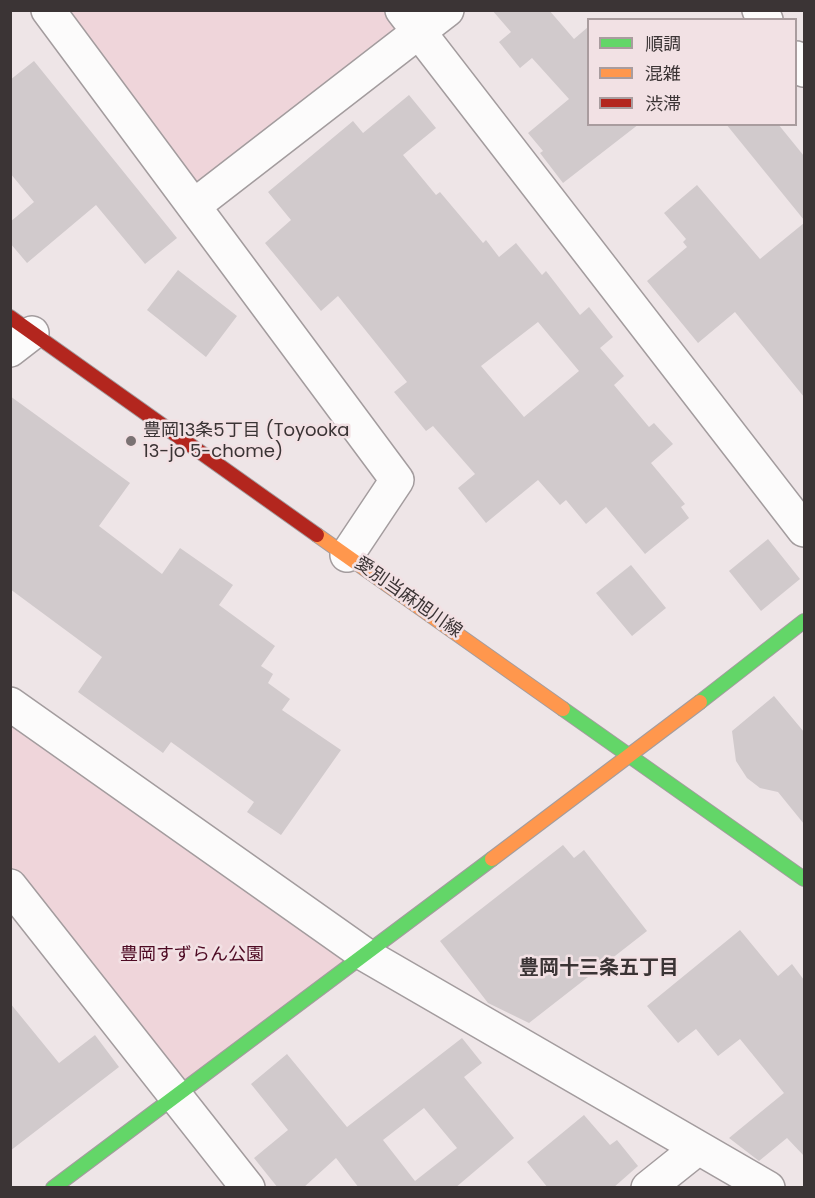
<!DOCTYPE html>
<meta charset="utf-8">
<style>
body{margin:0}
#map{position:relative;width:815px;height:1198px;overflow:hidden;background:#eee5e7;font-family:Poppins,"Noto Sans JP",sans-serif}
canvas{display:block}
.frame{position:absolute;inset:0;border:12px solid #3b3435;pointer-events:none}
.legend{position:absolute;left:587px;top:18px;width:210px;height:108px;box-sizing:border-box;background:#f2e1e4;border:2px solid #a99c9e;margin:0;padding:8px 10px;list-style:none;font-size:18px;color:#3b3435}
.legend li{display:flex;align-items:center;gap:12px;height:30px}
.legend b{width:30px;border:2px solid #a99c9e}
</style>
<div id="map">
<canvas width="815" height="1198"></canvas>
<div class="frame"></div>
<ul class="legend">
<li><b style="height:8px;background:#63d668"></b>順調</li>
<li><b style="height:8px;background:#ff974d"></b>混雑</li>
<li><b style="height:8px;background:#b3261e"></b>渋滞</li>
</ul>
</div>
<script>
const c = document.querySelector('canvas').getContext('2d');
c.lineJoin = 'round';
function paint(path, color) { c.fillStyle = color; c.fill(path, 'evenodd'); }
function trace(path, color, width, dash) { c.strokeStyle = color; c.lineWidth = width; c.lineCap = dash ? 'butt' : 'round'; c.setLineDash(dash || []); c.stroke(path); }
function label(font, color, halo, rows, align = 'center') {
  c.font = font + ' Poppins,"Noto Sans JP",sans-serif'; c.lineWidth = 5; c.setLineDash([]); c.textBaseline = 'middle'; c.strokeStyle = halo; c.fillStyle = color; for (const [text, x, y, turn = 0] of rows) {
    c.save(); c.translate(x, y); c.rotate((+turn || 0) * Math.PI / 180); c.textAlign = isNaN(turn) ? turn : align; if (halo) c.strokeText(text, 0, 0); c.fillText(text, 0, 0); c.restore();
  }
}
paint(new Path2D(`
 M48,11H402L419,32L195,205Z
 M11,704L364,954L175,1095L11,886Z`), '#efd5da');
paint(new Path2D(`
 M492,10H549L574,39L588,27V124H639L563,183L540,153L543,151L528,133L569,99L532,58L520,68L499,42L511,32Z
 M34,61L177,238L145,264L96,205L27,263L10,243V222L34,202L10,173V80Z
 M409,95L436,128L403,155L436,195L440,192L483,243L486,240L499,257L516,243L542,275L546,271L580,315L589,307L613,337L600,348L624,376L614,385L649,427L654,423L673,444L651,463L685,504L681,507L689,518L645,554L606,507L586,524L566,500L560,505L538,480L486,523L458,488L475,474L433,426L426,431L394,392L407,382L338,296L321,311L265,243L291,220L268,192L353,121L363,133ZM538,322L579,371L524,417L481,366Z
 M726,124H778L804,156V220Z
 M697,185L760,259L804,223V397L735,312L698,343L647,281L687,247L683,242L686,239L664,213Z
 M178,270L237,316L206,357L147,310Z
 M10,396L130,483L99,526L162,574L180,548L233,585L219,605L275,646L261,666L273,674L268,683L290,699L282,710L341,750L281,835L247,812L254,802L171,742L163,753L78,692L102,657L10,589Z
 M768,539L800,579L761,611L729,571Z
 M631,565L666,608L632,636L596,593Z
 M774,696L804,732V824L778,792L760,788L747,778L736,761L732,731Z
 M563,845L574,858L584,850L647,931L529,1023L488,1003L440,941Z
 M740,930L778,976L792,964L804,980V1156L787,1138L759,1161L729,1138L784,1093L740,1039L718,1056L696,1029L678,1043L647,1006Z
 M10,1003L59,1063L95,1035L119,1067L10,1151Z
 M462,1038L482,1063L464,1077L514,1138L455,1188H359L336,1158L303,1188H278L254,1158L288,1130L251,1084L287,1054L347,1127ZM424,1108L457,1148L415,1181L383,1140Z
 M584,1115L610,1145L617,1140L638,1166L613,1188H548L527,1162Z`), '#d1cacc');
const street = new Path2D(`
 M48,10L397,480L347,555
 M402,10L804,530
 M759,10L766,20
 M796,58L804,70
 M195,205L447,10
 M10,350L32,333
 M10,704L364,954L768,1188
 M10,886L248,1188
 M648,1188L698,1148`);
const fast = new Path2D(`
 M700,702L804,621
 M563,709L804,879
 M53,1188L492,859`);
const slow = new Path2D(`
 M317,535L563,709
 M492,859L700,702`);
const jam = new Path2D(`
 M10,317L317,535`);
trace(street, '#a39c9e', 36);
trace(fast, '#a39c9e', 16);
trace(slow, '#a39c9e', 16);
trace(jam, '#a39c9e', 16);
trace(street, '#fcfbfb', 33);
trace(fast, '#63d668', 14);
trace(slow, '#ff974d', 14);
trace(jam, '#b3261e', 14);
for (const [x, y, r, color] of [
 [131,441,6,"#7a7273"]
]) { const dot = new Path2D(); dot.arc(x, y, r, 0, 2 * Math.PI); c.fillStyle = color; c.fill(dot); trace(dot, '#f2e1e4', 2); }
label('18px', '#3b3435', '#f2e1e4', [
 ["豊岡13条5丁目 (Toyooka",143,431],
 ["13-jo 5-chome)",143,452]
], 'left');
label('18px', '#3b3435', '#f2e1e4', [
 ["愛別当麻旭川線",408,598,35]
]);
label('18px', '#4e0a23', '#f2e1e4', [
 ["豊岡すずらん公園",192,955]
]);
label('bold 20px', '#3b3435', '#f2e1e4', [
 ["豊岡十三条五丁目",599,969]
]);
</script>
